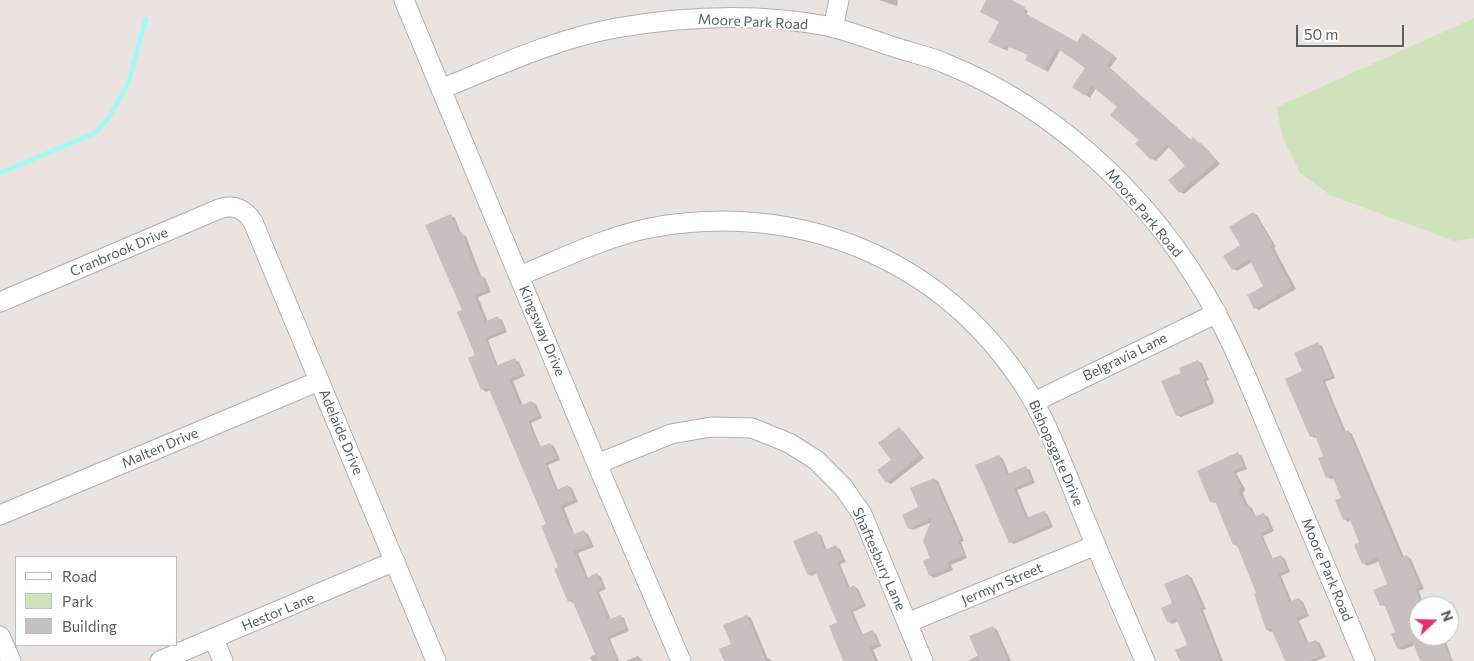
<!DOCTYPE html>
<style>
body{margin:0}
#map{position:relative;width:1474px;height:661px;overflow:hidden;background:#ebe3df;font-family:Commissioner,sans-serif}
canvas{display:block}
.legend{position:absolute;left:15px;top:556px;width:162px;height:90px;box-sizing:border-box;background:#fff;border:1px solid #bcbfbf;margin:0;padding:6px 9px;list-style:none;font-size:15px;color:#585f60}
.legend li{display:flex;align-items:center;gap:10px;height:25px}
.legend b{width:25px;border:1px solid #bcbfbf}
.north{position:absolute;left:1409px;top:596px;width:50px;height:50px;box-sizing:border-box;background:#fff;border:1px solid #bcbfbf;border-radius:50%;rotate:69deg;font-size:14px;font-weight:700;line-height:20px;text-align:center;color:#585f60}
.north::after{content:'';display:block;margin:auto;width:18px;height:22px;background:#df3174;clip-path:polygon(50% 0,100% 100%,50% 72%,0 100%)}
.scale{position:absolute;left:1296px;top:25px;width:108px;height:22px;box-sizing:border-box;border:2px solid #585f60;border-top:0;padding-left:6px;font-size:15px;line-height:18px;white-space:nowrap;color:#585f60;-webkit-text-stroke:4px #fff;paint-order:stroke}
</style>
<div id="map">
<canvas width="1474" height="661"></canvas>
<ul class="legend">
<li><b style="height:6px;background:#fff"></b>Road</li>
<li><b style="height:14px;background:#cee2bc"></b>Park</li>
<li><b style="height:14px;background:#c8c0bf"></b>Building</li>
</ul>
<div class="north">N</div>
<div class="scale">50 m</div>
</div>
<script>
const c = document.querySelector('canvas').getContext('2d');
c.lineJoin = 'round';
function paint(path, color) { c.fillStyle = color; c.fill(path, 'evenodd'); }
function trace(path, color, width, dash) { c.strokeStyle = color; c.lineWidth = width; c.lineCap = dash ? 'butt' : 'round'; c.setLineDash(dash || []); c.stroke(path); }
function label(font, color, halo, rows, align = 'center') {
  c.font = font + ' Commissioner,sans-serif'; c.lineWidth = 4; c.setLineDash([]); c.textBaseline = 'middle'; c.strokeStyle = halo; c.fillStyle = color; for (const [text, x, y, turn = 0] of rows) {
    c.save(); c.translate(x, y); c.rotate((+turn || 0) * Math.PI / 180); c.textAlign = isNaN(turn) ? turn : align; if (halo) c.strokeText(text, 0, 0); c.fillText(text, 0, 0); c.restore();
  }
}
paint(new Path2D(`
 M1474,18V238L1454,241L1330,195L1300,173L1282,136L1277,107Z`), '#cee2bc');
paint(new Path2D(`
 M879,0H898L897,6Z
 M988,0H1009L1028,11L1026,15L1077,43L1087,37L1117,58L1110,68L1191,140L1193,138L1205,147L1220,164L1184,194L1180,192L1187,166L1170,146L1156,161L1152,159L1137,144L1141,139L1118,107L1096,88L1090,98L1074,87L1087,68L1061,49L1048,72L1027,59L1029,55L1009,47L1007,51L990,41L1000,22Z
 M1253,213L1257,215L1276,247L1274,248L1296,289L1259,310L1255,308L1265,287L1252,262L1237,271L1233,269Z
 M451,216L455,218L461,234L466,236L481,276L485,278L491,292L478,297L488,322L498,318L502,320L507,332L488,340L498,366L515,360L519,362L525,376L513,381L523,406L532,402L536,404L542,418L531,423L541,448L550,444L554,446L560,460L548,465L558,490L568,486L572,488L578,502L564,508L575,536L584,532L588,534L594,547L578,553L588,578L597,574L601,577L606,589L599,592L611,620L620,616L624,618L629,631L610,639L619,661H592L590,657L596,654L574,603L569,601L547,525L491,390L486,392L482,389L476,356L463,311Z
 M1318,344L1322,346L1335,378L1325,382L1346,432L1348,431L1352,434L1404,557L1407,556L1411,559L1424,589L1419,591L1424,606H1419V636H1435L1438,642L1442,640L1446,642L1453,661H1422L1415,645L1402,650L1398,648L1393,635L1397,633L1386,606L1380,605L1389,585L1380,561L1367,566L1363,563L1360,543L1352,520L1348,522L1344,519L1342,499L1334,478L1331,479L1327,477L1324,457L1317,437L1315,438L1311,436L1304,372Z
 M1198,361L1202,363L1209,380L1206,381L1214,400L1213,404L1181,417L1177,415L1183,373Z
 M899,429L903,431L924,458L891,484L887,482Z
 M1238,454L1242,456L1247,469L1236,473L1245,489L1243,494L1248,505L1252,508L1256,517L1263,514L1268,517L1274,531L1263,536L1273,560L1281,556L1285,559L1290,572L1281,576L1292,602L1299,599L1303,602L1309,616L1299,621L1309,644L1316,641L1320,643L1326,657L1316,661H1286L1274,631L1271,632L1267,630L1255,595L1258,594L1238,547L1234,544L1217,503L1211,502Z
 M999,456L1003,459L1009,474L1026,468L1030,470L1035,483L1017,490L1029,519L1044,512L1048,515L1053,527L1014,544L1010,542Z
 M934,479L938,481L964,541L961,542L967,558L951,565L953,570L934,578L930,575L932,522L913,530L909,528Z
 M817,533L821,535L827,551L836,547L840,549L846,562L840,564L850,588L854,586L858,589L866,606L853,612L863,635L872,631L876,634L881,646L873,650L878,661H848L839,623L817,573L812,576L808,574Z
 M1188,575L1192,578L1206,609L1203,610L1223,661H1181L1188,645L1178,621L1172,624L1168,621L1174,604Z
 M747,616L751,618L767,657L772,661H726Z
 M993,627L997,630L1011,661H968L979,655Z
 M638,656L643,661H626Z`), '#0003');
trace(new Path2D(`
 M0,173L95,133L110,116L128,84L146,19`), '#a0faf7', 4.5);
paint(new Path2D(`
 M986,0H1012L1025,7L1023,12L1077,42L1083,33L1114,55L1107,65L1190,140L1193,137L1200,144L1201,143L1216,161L1179,193L1168,180L1185,166L1166,144L1151,160L1135,144L1139,140L1110,115L1117,107L1092,86L1085,96L1072,87L1085,68L1057,48L1044,70L1025,60L1028,54L1005,45L1003,49L988,42L999,22L980,12Z
 M1253,212L1273,244L1270,246L1292,287L1254,309L1247,295L1263,286L1249,259L1232,270L1223,256L1240,245L1229,227Z
 M451,214L459,234L462,232L478,276L481,274L487,290L474,295L485,322L498,316L504,330L485,338L496,366L515,358L522,374L509,379L520,406L532,401L539,416L528,421L539,447L550,443L557,458L545,463L556,490L568,485L574,500L560,506L573,535L584,530L590,544L574,551L586,578L597,573L603,587L596,590L608,620L620,615L626,628L607,637L617,661H598L572,600L568,602L554,569L558,567L541,526L546,524L488,387L481,390L468,358L475,355L457,312L462,310L425,225Z
 M1318,342L1332,376L1322,380L1344,432L1348,430L1401,557L1407,555L1420,587L1415,589L1423,606H1419V636H1441L1451,661H1420L1413,642L1397,648L1391,634L1395,632L1384,604L1380,606L1373,590L1387,584L1377,558L1362,564L1354,545L1359,542L1349,518L1343,520L1335,500L1341,498L1332,475L1326,478L1318,458L1323,456L1315,435L1310,437L1285,379L1302,371L1294,353Z
 M1198,360L1206,377L1203,379L1210,397L1209,402L1176,416L1161,381L1181,373L1179,368Z
 M899,427L920,455L886,483L877,470L891,460L878,443Z
 M1238,452L1244,466L1233,471L1241,486L1239,491L1245,506L1248,504L1254,517L1264,513L1270,529L1260,533L1271,559L1281,555L1287,570L1278,574L1289,602L1299,598L1306,614L1296,618L1306,644L1316,640L1322,655L1308,661H1285L1271,628L1266,630L1254,594L1256,593L1236,543L1233,545L1215,501L1210,502L1197,471Z
 M999,455L1007,474L1026,466L1032,480L1014,488L1026,518L1044,511L1050,525L1009,543L975,465Z
 M934,478L961,539L958,540L964,555L947,562L949,567L929,576L923,561L930,558L923,541L932,518L908,529L902,515L918,507L910,488Z
 M817,531L825,550L836,545L842,559L837,562L848,588L854,585L863,604L850,610L861,635L872,630L878,644L870,647L875,661H843L829,626L837,622L815,571L807,574L793,541Z
 M1188,574L1202,607L1200,608L1220,661H1180L1175,650L1187,645L1176,618L1167,622L1161,608L1172,603L1164,584Z
 M747,615L766,661H724L719,649L731,644L723,625Z
 M993,626L1008,661H980L969,636Z`), '#c8c0bf');
const minor = new Path2D(`
 M404,0L597,464L681,661
 M833,28L839,0
 M441,89C498,66 555,39 616,28C685,16 758,13 827,26C849,31 872,40 894,47C912,53 932,57 949,65C1051,107 1139,187 1197,280C1228,329 1249,383 1271,436C1302,511 1334,586 1365,661
 M519,276C561,259 605,237 650,228C798,200 940,258 1023,384C1048,422 1063,466 1080,507C1101,559 1123,610 1145,661
 M0,302L219,209C234,204 245,209 253,222L436,661
 M1034,402L1217,313
 M597,464L671,434L711,427L752,428L789,443L816,460L843,487L862,514L923,661
 M0,515L319,381
 M907,623L1096,545
 M0,636L11,661
 M214,639L223,661
 M160,661L395,561`);
trace(minor, '#abb1b2', 21);
trace(minor, '#fff', 19);
label('14px', '#585f60', '#fff', [
 ["Moore Park Road",753,22,3],
 ["Moore Park Road",1144,213,50],
 ["Cranbrook Drive",119,252,-23],
 ["Kingsway Drive",542,331,67],
 ["Belgravia Lane",1125,357,-26],
 ["Adelaide Drive",341,432,67],
 ["Malten Drive",160,448,-23],
 ["Bishopsgate Drive",1056,453,66],
 ["Shaftesbury Lane",879,559,66],
 ["Moore Park Road",1327,570,67],
 ["Jermyn Street",1002,584,-23],
 ["Hestor Lane",278,612,-23]
]);
</script>
